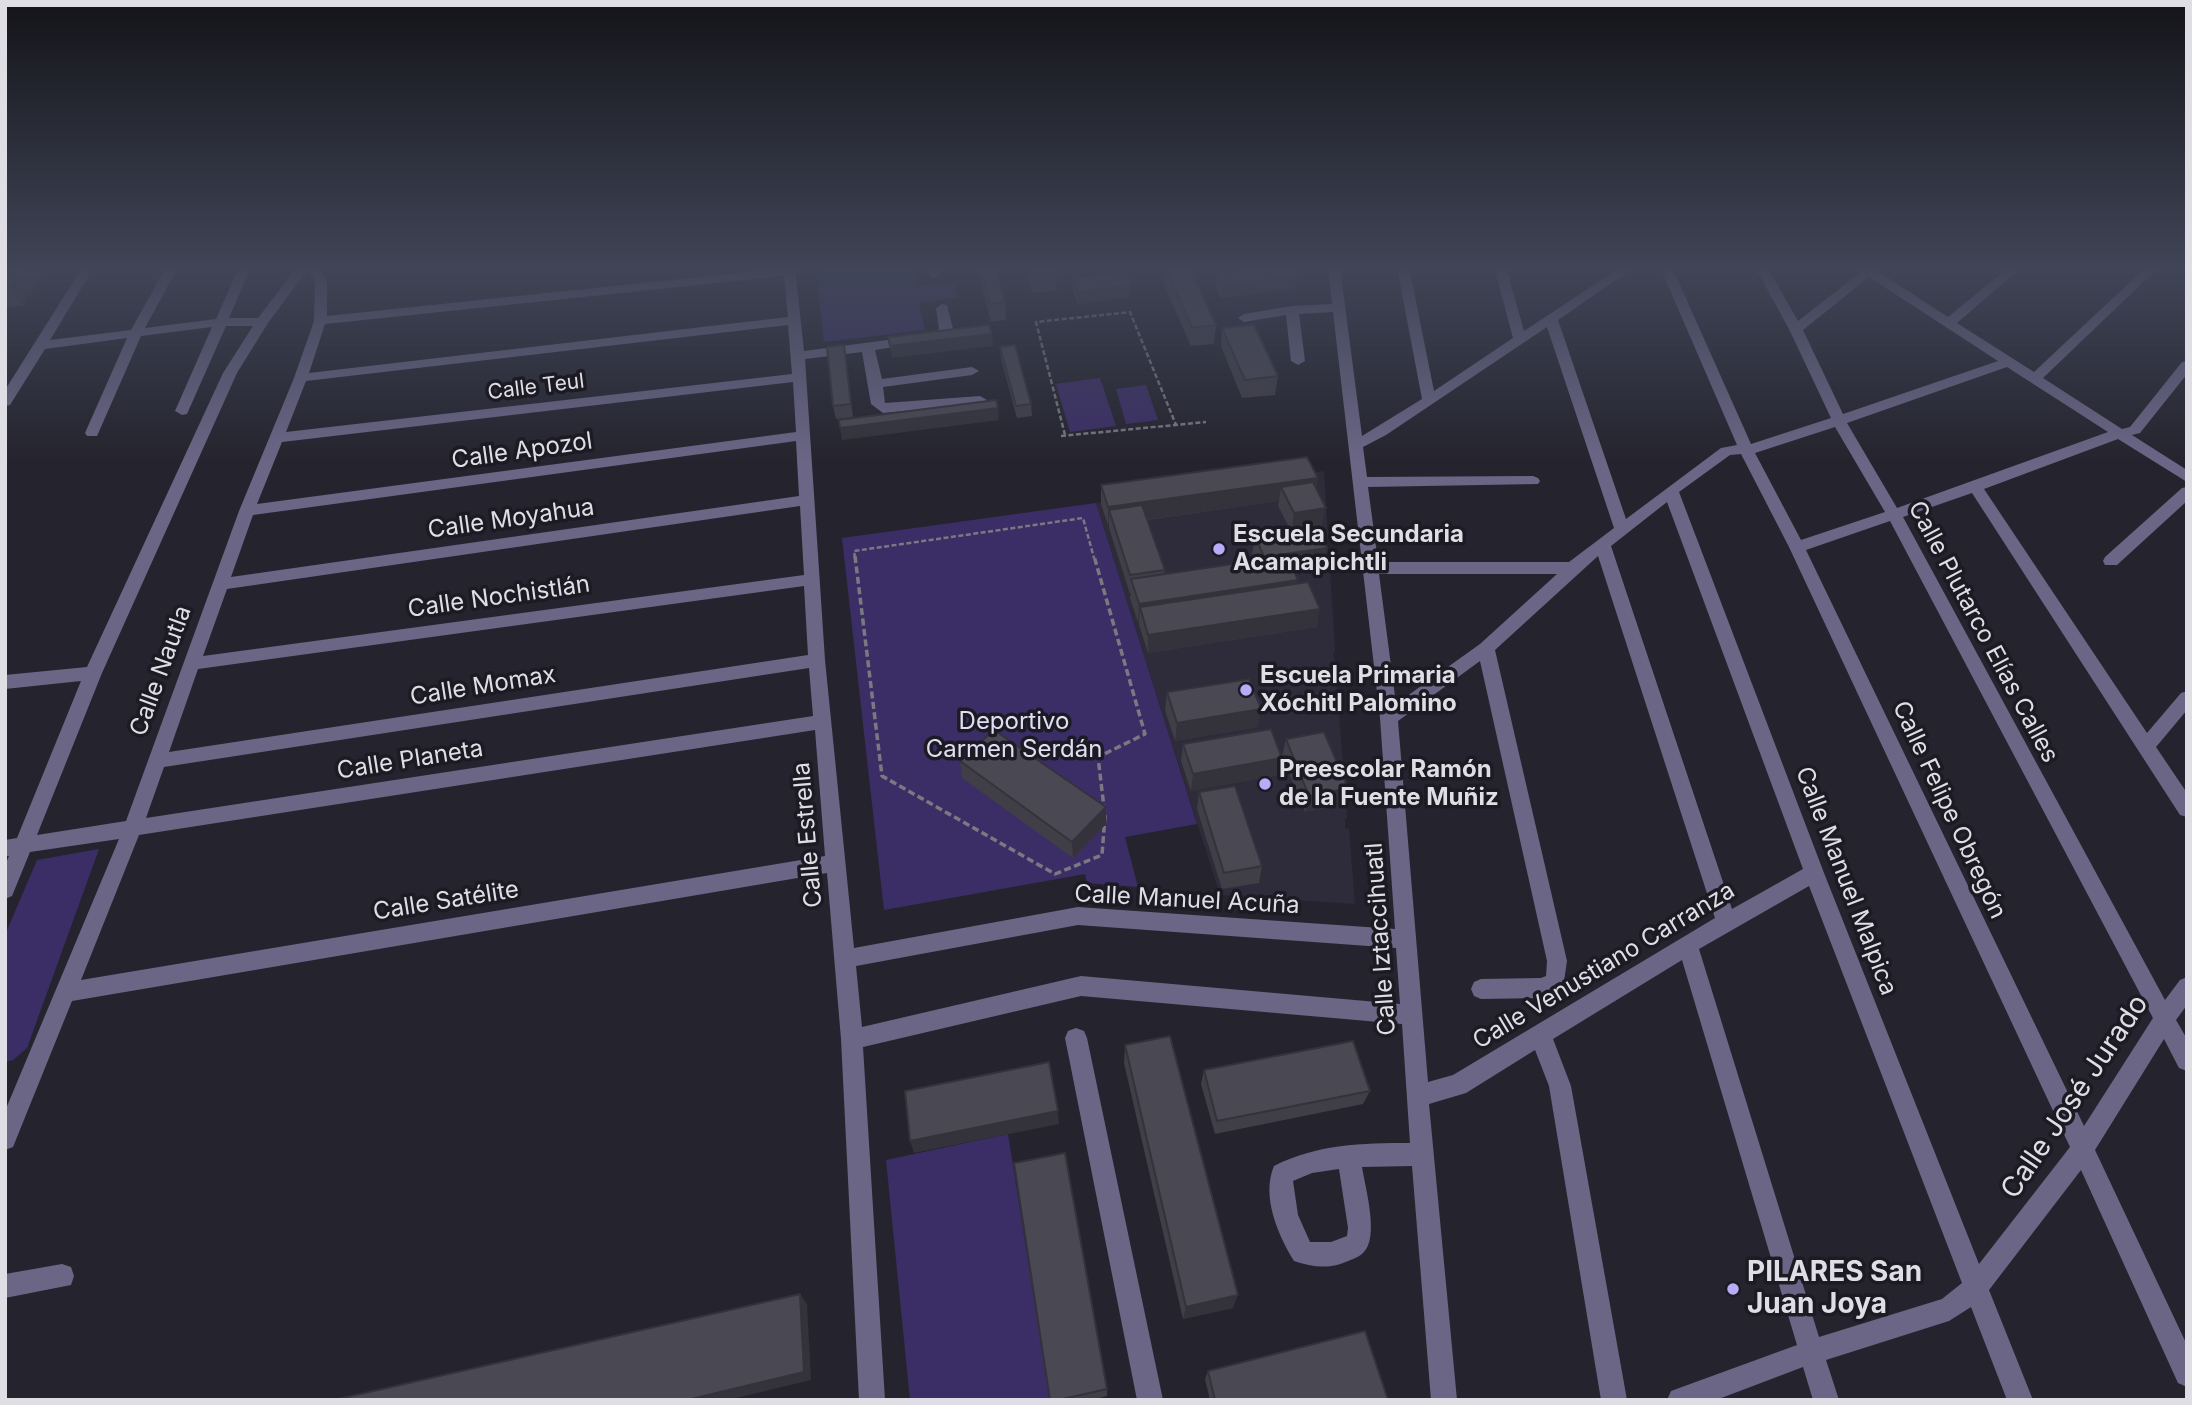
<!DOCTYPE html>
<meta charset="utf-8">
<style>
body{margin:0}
#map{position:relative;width:2192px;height:1405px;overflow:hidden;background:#25242e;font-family:Inter,sans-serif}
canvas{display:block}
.frame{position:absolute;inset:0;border:7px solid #dfdee5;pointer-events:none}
</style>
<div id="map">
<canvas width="2192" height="1405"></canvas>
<div class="frame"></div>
</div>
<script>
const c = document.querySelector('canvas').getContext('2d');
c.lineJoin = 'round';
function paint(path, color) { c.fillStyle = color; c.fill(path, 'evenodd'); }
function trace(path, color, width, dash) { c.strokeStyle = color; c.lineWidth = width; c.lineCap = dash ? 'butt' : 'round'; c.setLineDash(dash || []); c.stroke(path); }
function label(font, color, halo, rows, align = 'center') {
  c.font = font + ' Inter,sans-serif'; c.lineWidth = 7; c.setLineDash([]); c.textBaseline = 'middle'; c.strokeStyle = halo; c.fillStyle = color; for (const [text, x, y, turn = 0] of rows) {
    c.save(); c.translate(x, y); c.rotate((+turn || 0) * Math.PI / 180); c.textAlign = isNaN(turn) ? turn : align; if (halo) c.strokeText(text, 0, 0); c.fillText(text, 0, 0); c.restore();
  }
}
paint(new Path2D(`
 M1324,471L1328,537L1322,538L1329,553L1335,649L1333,655L1335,660L1347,818L1345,819V828L1349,829L1355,904L1220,895L1096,503Z`), '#2e2b3b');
paint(new Path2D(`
 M857,267H914L918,286L954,282L958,298L919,303L925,330L824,342L816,272Z
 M1100,378L1116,426L1070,432L1056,384Z
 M1146,385L1158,420L1126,424L1116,389Z
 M1096,503L1197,824L1125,837L1138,887L1087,883L1085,874L884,910L842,538Z
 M99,849L27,1048L13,1060L5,1062V935L37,860Z
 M1008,1134L1050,1400H910L886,1160Z`), '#3b2e66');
trace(new Path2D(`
 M1065,435L1036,322L1130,312L1176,425
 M1061,436L1206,422
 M855,558L854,551L1083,518L1094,558`), '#7a7981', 2.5, [5, 2.5]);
trace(new Path2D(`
 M855,556L882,776L1055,874L1102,855L1105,816L1098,757L1145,734L1094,556`), '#7a7981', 3.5, [7, 3.5]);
paint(new Path2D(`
 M166,267H178L145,328L216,319L239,267H251L229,318H258L297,267H319L327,281V316L795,267L804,351L933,334L939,329L936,308L942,304L947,305L953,329L948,338L875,350L882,379L972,367L979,371L972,375L883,387L885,403L980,396L987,400L985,403L883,413L871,404L862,352L805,359L825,660L854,948L1078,907L1395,929L1380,718L1333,312L1299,314L1305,361L1298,365L1291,361L1286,315L1244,322L1238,318L1244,314L1292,306L1332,304L1328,267H1340L1362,436L1422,399L1397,267H1409L1434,391L1513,338L1494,267H1506L1524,331L1621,267H1635L1558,320L1626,519L1721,448L1737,445L1660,267H1672L1751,444L1831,418L1789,329L1755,267H1767L1798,321L1861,272L1856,267H1880L1877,271L1948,317L2009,267H2022L1957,323L2034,372L2146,267H2159L2043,378L2122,429L2130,427L2182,362L2187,361V374L2140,433L2132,435L2187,470V482L2118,439L1984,489L2147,733L2181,693L2187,691V710L2156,747L2187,793V817L2180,815L1972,493L1903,517L2165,1000L2180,980L2187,977V1005L2176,1020L2187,1039V1071L2179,1068L2164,1039L2095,1150L2187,1345V1387L2178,1383L2081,1170L1989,1290L2033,1400H2007L1971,1307L1949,1321L1826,1360L1839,1400H1813L1803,1367L1716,1400H1667L1671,1391L1797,1345L1682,960L1553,1039L1571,1086L1627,1400H1601L1549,1086L1535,1050L1466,1093L1429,1104L1457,1400H1431L1412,1166L1362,1167C1365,1187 1380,1238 1363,1253C1358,1258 1350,1260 1343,1263C1327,1269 1311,1267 1294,1261C1278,1235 1261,1196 1274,1166C1317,1144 1362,1143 1410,1143L1402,1024L1081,996L863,1047L885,1400H859L841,1039L827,873L72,1001L13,1147L5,1150V1111L119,839L30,852L12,896L5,899V865L9,856H5V840L17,838L81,681L5,689V675L87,667L223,373L253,326H226L187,414L182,415L175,411L212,327L141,336L97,436H87L85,433L127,338L45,349L10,405L5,406V390L80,271L84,270L90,274L50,340L131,330ZM308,269L315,281L314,321L294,378L239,511L126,821L37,835L102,673L237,373L268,323ZM784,276L788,317L309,373L325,324ZM1869,277L1998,361L1843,414L1803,330ZM788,325L792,374L286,432L306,381ZM1547,327L1614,528L1569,562H1378L1368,487L1538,484L1540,481L1538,478L1533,476L1367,477L1363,447L1386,435ZM2007,367L2108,432L1897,508L1847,423ZM793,382L796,432L257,504L282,442ZM1835,427L1885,512L1801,540L1755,453ZM796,441L799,496L231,577L253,515ZM1741,454L1789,547L2070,1147L1979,1264L1824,873L1679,492L1730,455ZM1667,502L1803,869L1732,909L1611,546ZM800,506L804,575L203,656L227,589ZM1890,521L2153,1018L2084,1126L1806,550ZM1598,556L1715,918L1453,1075L1428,1082L1398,721L1480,661L1547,961L1546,976L1541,978L1481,979L1474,982L1471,989L1474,996L1481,999L1543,998L1563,988L1567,961L1495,650ZM1379,574H1557L1480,644L1396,704ZM804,586L808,655L169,752L198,669ZM809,668L813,716L146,818L164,767ZM815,730L825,856L81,980L139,835ZM1809,886L1962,1283L1942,1299L1819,1337L1699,949ZM1078,925L1396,948L1400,1004L1081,976L862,1027L856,966ZM1339,1169L1348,1228L1347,1236L1331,1242H1310L1298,1215L1293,1181L1312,1173Z
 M927,267H939L941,274L935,278L931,277Z
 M2187,487V501L2117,565H2105L2103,561L2105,557L2182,488Z
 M1076,1028L1084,1031L1087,1038L1163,1400H1137L1065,1038L1068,1031Z
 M62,1264L71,1267L74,1276L71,1285L5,1298V1274Z`), '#6b6686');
paint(new Path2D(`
 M5,267H48L23,306L5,307Z
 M977,267H996L1005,302L1006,320L991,322Z
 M1024,267H1055L1056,272L1057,290L1032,293Z
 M1095,267H1114V268L1096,270Z
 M1153,267H1189L1216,325L1214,344L1191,346L1164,285L1165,269L1154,270Z
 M1217,274L1295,289L1221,298L1216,287Z
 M1073,279L1131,285L1130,297L1078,304L1073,291Z
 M1222,328L1278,376L1275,395L1242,398L1221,346Z
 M844,345L853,417L836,419L833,406Z
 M1000,347L1031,404L1032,416L1017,418L1001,359Z
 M1318,478L1316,488L1322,526L1304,529L1323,566L1294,571L1297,584L1317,627L1148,653L1139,625V622H1138L1130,598L1131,593L1130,594L1109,528V525H1108L1101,504V485ZM1279,501L1278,506L1291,531L1255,536L1252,555L1255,561L1164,574L1165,570L1147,520Z
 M1167,692L1258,727L1175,741L1165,710Z
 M1286,739L1343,805L1305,812L1282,756Z
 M1183,744L1279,775L1191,791L1181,761Z
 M960,761L1106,824L1073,858L962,778Z
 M1199,792L1262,866L1259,883L1222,889L1197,809Z
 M1125,1045L1233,1308L1183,1319L1124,1063Z
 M1204,1070L1370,1091L1363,1104L1215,1134L1201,1084Z
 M1208,1371L1388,1400H1210L1205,1379Z
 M1107,1389V1396L1091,1400H1050Z`), '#403e47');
paint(new Path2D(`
 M23,267H48L23,306L9,287Z
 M1297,277L1295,289L1221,298L1223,286Z
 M1131,285L1130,297L1078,304V292Z
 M992,334L993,346L892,358L890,346Z
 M844,345L846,357L853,417L851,404Z
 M998,408L999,420L842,440L840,428Z
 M1318,478L1314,496L1281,487L1279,501L1114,524L1109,510V525H1108V507Z
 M1326,508L1322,526L1291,531L1294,513Z
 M1327,548L1323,566L1261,576L1264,557Z
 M1298,580L1295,598L1140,607L1139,622H1138L1139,604Z
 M1320,609L1317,627L1148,653V635Z
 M1261,709L1258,727L1175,741L1177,723Z
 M1282,758L1279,775L1191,791L1193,774Z
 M1348,788L1343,805L1305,812L1309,796Z
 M1106,807V824L1073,858L1072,842Z
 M1058,1111L1059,1124L914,1153L910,1141Z
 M800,1294L807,1304L811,1380L728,1400H687Z
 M1238,1295L1233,1308L1183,1319L1186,1307Z`), '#34323a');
const building = new Path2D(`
 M5,267H23L9,287L5,288Z
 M980,267H996L1005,302L989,304Z
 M1028,267H1055L1056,272L1031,275Z
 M1165,267H1189L1216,325L1192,328Z
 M1279,267H1291L1297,277L1223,286L1217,274Z
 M1125,272L1131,285L1078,292L1073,279Z
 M989,325L992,334L890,346L888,337Z
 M1254,325L1278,376L1245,380L1222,328Z
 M844,345L851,404L833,406L827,347Z
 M1015,345L1031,404L1016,406L1000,347Z
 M996,400L998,408L840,428L839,420Z
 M1307,457L1318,478L1108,507L1101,485Z
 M1313,482L1326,508L1294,513L1281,487Z
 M1142,505L1165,570L1130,575L1109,510Z
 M1317,527L1327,548L1264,557L1255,536Z
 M1287,556L1298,580L1139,604L1131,579Z
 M1308,582L1320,609L1148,635L1140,607Z
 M1249,679L1261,709L1177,723L1167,692Z
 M1271,729L1282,758L1193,774L1183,744Z
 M994,730L1106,807L1072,842L960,761Z
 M1324,732L1348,788L1309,796L1286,739Z
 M1235,786L1262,866L1224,873L1199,792Z
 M1170,1036L1238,1295L1186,1307L1125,1045Z
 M1353,1041L1370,1091L1217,1121L1204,1070Z
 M1049,1062L1058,1111L910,1141L905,1091Z
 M1065,1153L1107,1389L1058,1400H1050L1014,1163Z
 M800,1294L804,1372L687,1400H334Z
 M1365,1331L1388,1400H1215L1208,1371Z`);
paint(building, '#4a4853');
trace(building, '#34323a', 2);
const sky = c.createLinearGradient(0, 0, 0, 464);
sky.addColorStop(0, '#141419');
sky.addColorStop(0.58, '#404557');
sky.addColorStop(1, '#40455700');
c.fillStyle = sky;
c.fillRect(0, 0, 2192, 464);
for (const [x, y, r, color] of [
 [1219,549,7,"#b8abf7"],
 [1246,690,7,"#b8abf7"],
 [1265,784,7,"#b8abf7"],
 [1733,1289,7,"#b8abf7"]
]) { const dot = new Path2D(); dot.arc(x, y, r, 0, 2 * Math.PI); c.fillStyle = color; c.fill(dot); trace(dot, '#1c1b24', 2.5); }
label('21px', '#dfdee5', '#1c1b24', [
 ["Calle Teul",536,387,-7]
]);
label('24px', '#dfdee5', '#1c1b24', [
 ["Calle Apozol",522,451,-8],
 ["Calle Moyahua",511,519,-8],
 ["Calle Nochistlán",499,597,-8],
 ["Calle Plutarco Elías Calles",1983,632,62],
 ["Calle Nautla",161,671,-70],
 ["Calle Momax",483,686,-9],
 ["Calle Planeta",410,760,-9],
 ["Calle Felipe Obregón",1949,810,65],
 ["Calle Estrella",808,835,-95],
 ["Calle Manuel Malpica",1846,881,69],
 ["Calle Manuel Acuña",1187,900,3],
 ["Calle Satélite",446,901,-9],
 ["Calle Iztaccihuatl",1381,939,-94],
 ["Calle Venustiano Carranza",1604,966,-31]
]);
label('bold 24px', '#dfdee5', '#1c1b24', [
 ["Escuela Secundaria",1233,535],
 ["Acamapichtli",1233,563],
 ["Escuela Primaria",1260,676],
 ["Xóchitl Palomino",1260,704],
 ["Preescolar Ramón",1279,770],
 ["de la Fuente Muñiz",1279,798]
], 'left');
label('24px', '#e0def2', '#1c1b24', [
 ["Deportivo",1014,722],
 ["Carmen Serdán",1014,750]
]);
label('28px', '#dfdee5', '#1c1b24', [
 ["Calle José Jurado",2075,1097,-56]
]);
label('bold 28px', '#dfdee5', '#1c1b24', [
 ["PILARES San",1747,1273],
 ["Juan Joya",1747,1305]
], 'left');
</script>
